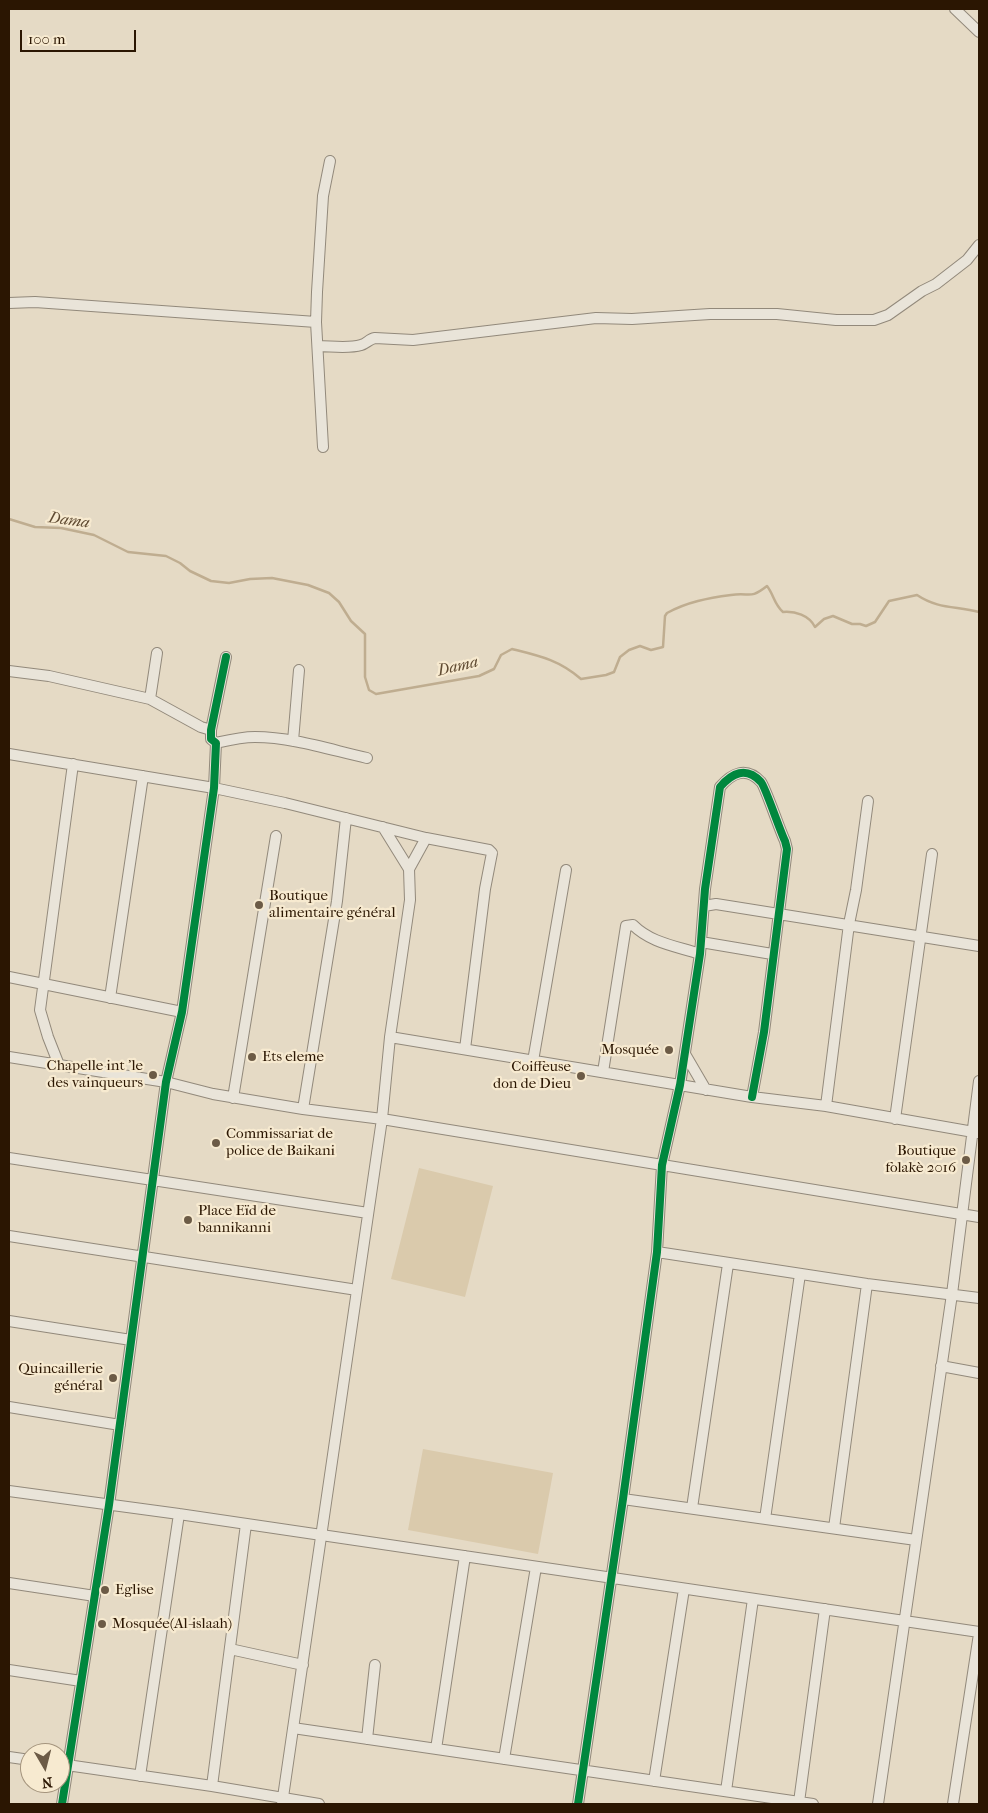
<!DOCTYPE html>
<meta charset="utf-8">
<style>
body{margin:0}
#map{position:relative;width:988px;height:1813px;overflow:hidden;background:#e5dac5;font-family:"IM FELL French Canon",serif}
canvas{display:block}
.frame{position:absolute;inset:0;border:10px solid #2b1602;pointer-events:none}
.north{position:absolute;left:20px;top:1743px;width:50px;height:50px;box-sizing:border-box;background:#f7ead0;border:1px solid #a5957e;border-radius:50%;rotate:172deg;font-size:14px;font-weight:700;line-height:20px;text-align:center;color:#2b1602}
.north::after{content:'';display:block;margin:auto;width:18px;height:22px;background:#6c5b46;clip-path:polygon(50% 0,100% 100%,50% 72%,0 100%)}
.scale{position:absolute;left:20px;top:30px;width:116px;height:22px;box-sizing:border-box;border:2px solid #2b1602;border-top:0;padding-left:6px;font-size:15px;line-height:18px;white-space:nowrap;color:#2b1602;-webkit-text-stroke:4px #f7ead0;paint-order:stroke}
</style>
<div id="map">
<canvas width="988" height="1813"></canvas>
<div class="frame"></div>
<div class="north">N</div>
<div class="scale">100 m</div>
</div>
<script>
const c = document.querySelector('canvas').getContext('2d');
c.lineJoin = 'round';
function paint(path, color) { c.fillStyle = color; c.fill(path, 'evenodd'); }
function trace(path, color, width, dash) { c.strokeStyle = color; c.lineWidth = width; c.lineCap = dash ? 'butt' : 'round'; c.setLineDash(dash || []); c.stroke(path); }
function label(font, color, halo, rows, align = 'center') {
  c.font = font + ' "IM FELL French Canon",serif'; c.lineWidth = 4.5; c.setLineDash([]); c.textBaseline = 'middle'; c.strokeStyle = halo; c.fillStyle = color; for (const [text, x, y, turn = 0] of rows) {
    c.save(); c.translate(x, y); c.rotate((+turn || 0) * Math.PI / 180); c.textAlign = isNaN(turn) ? turn : align; if (halo) c.strokeText(text, 0, 0); c.fillText(text, 0, 0); c.restore();
  }
}
paint(new Path2D(`
 M419,1168L493,1186L465,1297L391,1279Z
 M423,1449L553,1473L538,1554L408,1530Z`), '#dacaac');
trace(new Path2D(`
 M9,519L35,527L61,528L94,535L128,552L166,556L180,563L190,571L211,581L229,583L250,579L272,578L308,585L329,593L339,602L351,621L365,634V677L369,690L376,694L479,676L494,669L501,655L512,649C540,656 559,660 581,679L606,675L614,672L620,657L629,650L640,646L651,650L663,647L665,616L667,613C687,602 708,598 731,595C751,592 749,600 767,586C774,595 774,604 783,612C795,611 809,615 815,627L824,619L833,616L852,624H860L866,626L875,622L889,601L917,595C938,609 955,606 979,612`), '#bfad90', 2.5);
const minor = new Path2D(`
 M955,9L979,32
 M9,303L35,302L316,322
 M318,346C331,346 348,349 361,345C366,344 369,339 375,338L413,340L596,318L632,319L710,314H777L836,320H874L888,315L922,291L936,284L967,260L979,245
 M323,447L316,322L317,292L323,196L330,161
 M9,671L49,676L150,699L201,727L211,730
 M150,699L157,653
 M293,741L299,670
 M216,743C229,740 241,737 255,737C292,737 331,750 367,758
 M9,754L214,788L285,803L426,838L489,850L492,853L491,858L485,889L465,1049
 M383,827L409,869
 M704,906L716,904L979,946
 M701,942L772,954
 M9,977L182,1012
 M110,998L143,776
 M390,1037L752,1097L826,1106L979,1133
 M685,1054L706,1090
 M9,1057L166,1082L213,1094L303,1109L382,1119L979,1217
 M533,1061L566,870
 M59,1065L48,1037L40,1010L73,764
 M603,1072L626,926L633,925C651,943 676,946 700,954
 M233,1098L276,836
 M826,1106L849,924L856,890L868,801
 M303,1109L337,901L346,818
 M895,1119L932,854
 M9,1158L368,1213
 M9,1236L357,1290
 M657,1252L867,1284L979,1298
 M9,1321L131,1340
 M941,1366L979,1373
 M9,1407L120,1425
 M9,1491L179,1514L979,1632
 M623,1499L916,1540
 M692,1508L728,1264
 M765,1519L800,1274
 M834,1528L867,1284
 M9,1583L95,1596
 M230,1649L303,1665
 M9,1670L81,1681
 M293,1728L813,1804
 M367,1739L375,1665
 M436,1749L465,1556
 M9,1757L30,1760
 M504,1759L536,1567
 M60,1764L212,1786L319,1804
 M140,1776L179,1514
 M654,1781L684,1589
 M212,1786L246,1524
 M726,1791L753,1599
 M799,1802L825,1609
 M62,1804L109,1505L166,1082L182,1012L214,788L216,743L211,739V730L226,657
 M282,1804L382,1119L390,1037L410,900L409,869L426,838
 M578,1804L623,1499L657,1252L662,1165L680,1085L700,954L705,889L720,787C732,773 746,766 761,782C765,786 780,831 785,841L787,849L764,1032L752,1097
 M878,1804L952,1294L979,1081
 M953,1804L979,1634`);
trace(minor, '#92897b', 12);
trace(minor, '#e9e4d9', 10);
trace(new Path2D(`
 M62,1804L109,1505L166,1082L182,1012L214,788L216,743L211,739V730L226,657
 M578,1804L623,1499L657,1252L662,1165L680,1085L700,954L705,889L720,787C732,773 746,766 761,782C765,786 780,831 785,841L787,849L764,1032L752,1097`), '#00873e', 8);
for (const [x, y, r, color] of [
 [259,905,5,"#6c5b46"],
 [669,1050,5,"#6c5b46"],
 [252,1057,5,"#6c5b46"],
 [153,1075,5,"#6c5b46"],
 [581,1076,5,"#6c5b46"],
 [216,1143,5,"#6c5b46"],
 [966,1160,5,"#6c5b46"],
 [188,1220,5,"#6c5b46"],
 [113,1378,5,"#6c5b46"],
 [105,1590,5,"#6c5b46"],
 [102,1624,5,"#6c5b46"]
]) { const dot = new Path2D(); dot.arc(x, y, r, 0, 2 * Math.PI); c.fillStyle = color; c.fill(dot); trace(dot, '#f7ead0', 2); }
label('15px', '#2b1602', '#f7ead0', [
 ["Boutique",269,896],
 ["alimentaire général",269,913],
 ["Mosquée",659,1050,"right"],
 ["Ets eleme",262,1057],
 ["Chapelle int 'le",143,1066,"right"],
 ["des vainqueurs",143,1083,"right"],
 ["Coiffeuse",571,1067,"right"],
 ["don de Dieu",571,1084,"right"],
 ["Commissariat de",226,1134],
 ["police de Baikani",226,1151],
 ["Boutique",956,1151,"right"],
 ["folakè 2016",956,1168,"right"],
 ["Place Eïd de",198,1211],
 ["bannikanni",198,1228],
 ["Quincaillerie",103,1369,"right"],
 ["général",103,1386,"right"],
 ["Eglise",115,1590],
 ["Mosquée(Al-islaah)",112,1624]
], 'left');
label('italic 16px', '#604b32', '#f7ead0', [
 ["Dama",69,521,8],
 ["Dama",458,667,-13]
]);
</script>
